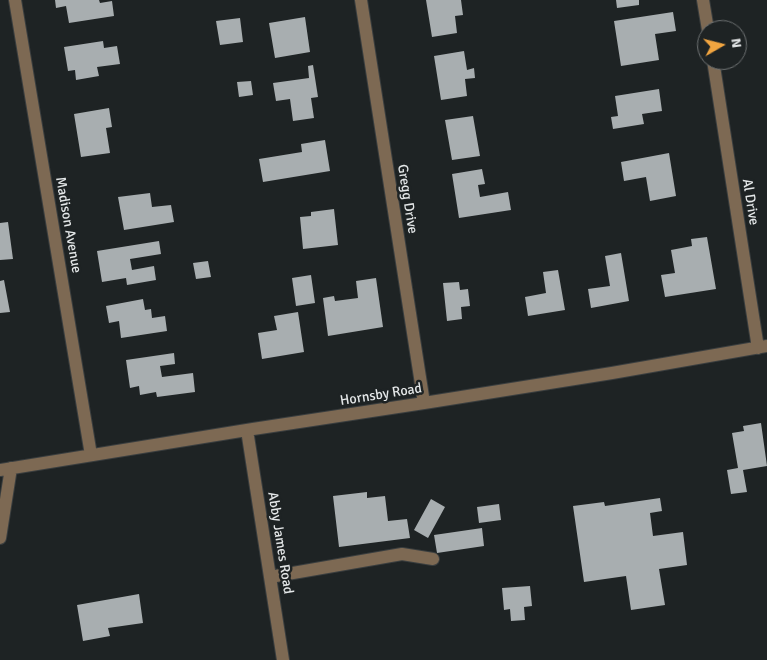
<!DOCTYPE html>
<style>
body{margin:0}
#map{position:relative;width:767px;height:660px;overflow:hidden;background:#1e2324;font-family:Signika,sans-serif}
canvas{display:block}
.north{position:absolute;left:697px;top:20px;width:50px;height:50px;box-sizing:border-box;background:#1e2324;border:1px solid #6d7172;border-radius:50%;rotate:82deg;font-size:14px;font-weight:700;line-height:20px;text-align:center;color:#e4e7e8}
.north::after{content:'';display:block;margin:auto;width:18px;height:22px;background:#f1a540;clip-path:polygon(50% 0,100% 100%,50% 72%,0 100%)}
</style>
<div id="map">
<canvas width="767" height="660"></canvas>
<div class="north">N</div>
</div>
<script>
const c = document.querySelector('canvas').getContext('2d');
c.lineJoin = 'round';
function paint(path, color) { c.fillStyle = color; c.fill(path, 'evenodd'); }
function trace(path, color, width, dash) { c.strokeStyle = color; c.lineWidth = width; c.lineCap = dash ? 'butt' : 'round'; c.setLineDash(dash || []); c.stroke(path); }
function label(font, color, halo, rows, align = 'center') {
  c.font = font + ' Signika,sans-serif'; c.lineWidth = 5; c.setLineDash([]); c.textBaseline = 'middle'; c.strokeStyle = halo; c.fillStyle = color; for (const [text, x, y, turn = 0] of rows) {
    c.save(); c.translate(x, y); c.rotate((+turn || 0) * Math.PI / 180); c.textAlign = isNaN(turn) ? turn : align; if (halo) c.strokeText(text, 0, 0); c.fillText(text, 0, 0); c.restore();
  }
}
paint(new Path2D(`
 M55,0H99L100,3L112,1L114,16L69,23L66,6L56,8Z
 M426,0H461L463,15L455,16L457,33L432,37Z
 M616,0H639V5L617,8Z
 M673,12L676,31L655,34L659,60L621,66L614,21Z
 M305,17L310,52L275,58L269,23Z
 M240,18L243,42L220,45L216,21Z
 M103,41L104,48L117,46L120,64L97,67L99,76L76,80L75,70L68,71L64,47Z
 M464,51L467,70L474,68L475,78L465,79L467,96L441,100L434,56Z
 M313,65L318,97L311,98L314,118L293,121L290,99L276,101L273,83L309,78L308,66Z
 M251,81L253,95L239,97L237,82Z
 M659,89L662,111L642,114L644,124L613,129L611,117L618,116L615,96Z
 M109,108L112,127L106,128L110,153L81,157L74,114Z
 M473,116L480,156L452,160L445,120Z
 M325,140L330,171L263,182L259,159L302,152L301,144Z
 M669,153L676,196L650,201L646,177L624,181L621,162Z
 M482,169L485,184L478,185L480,197L508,192L511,210L459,218L452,174Z
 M150,193L152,207L171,205L174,222L124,230L118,197Z
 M334,209L338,245L303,249L300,217L311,216V212Z
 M8,222L13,259L0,260V223Z
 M707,237L716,289L665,297L661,275L675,273L671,250L692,246L691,239Z
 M159,241L161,254L130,259L132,270L154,266L156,280L127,285L126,278L102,282L97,251Z
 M621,253L629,301L591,308L588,289L610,286L605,256Z
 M208,261L211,277L196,279L193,263Z
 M558,270L565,310L528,316L525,297L546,293L543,272Z
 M311,275L315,303L296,306L292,278Z
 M376,278L383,327L328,336L323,298L334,296L335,301L358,298L356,281Z
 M4,280L10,312L0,313V281Z
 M459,282L460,290L468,289L470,306L461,307L462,319L447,321L443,283Z
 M143,299L145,310L151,309L152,318L165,316L167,331L121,338L119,321L109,323L106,306Z
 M298,312L304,352L262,359L258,333L277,330L274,316Z
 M174,353L175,364L160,366L162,377L193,373L195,392L157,397L156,392L140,395L139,386L130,388L126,360Z
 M761,423L767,466L743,470L747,492L731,494L727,470L738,468L732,433L744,431L743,426Z
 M367,492V498L385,496L388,521L407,519L410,538L339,547L333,496Z
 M660,498L662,511L650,513L653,536L683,532L687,565L659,569L665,605L631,610L626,576L584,582L573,506L604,502L605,506Z
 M431,499L445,507L428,538L414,530Z
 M499,504L501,520L479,523L477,507Z
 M482,528L484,546L437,553L434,535Z
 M530,586L532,606L524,607L525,620L511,621L510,609L504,610L502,588Z
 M139,594L143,623L108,628L110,636L83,641L77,605Z`), '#a8aeb0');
const minor = new Path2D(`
 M15,0L91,455
 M361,0L424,403
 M703,0L708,30
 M713,60L758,348
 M247,430L283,660
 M0,470L253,429L424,403L612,373L767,346
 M0,538L11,468
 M270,577L402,554L433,559`);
trace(minor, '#3a3e3f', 14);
trace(minor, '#7d6953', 12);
label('14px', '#e4e7e8', '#1e2324', [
 ["Gregg Drive",407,199,81],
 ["Al Drive",750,202,81],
 ["Madison Avenue",68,225,80],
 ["Hornsby Road",381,395,-9],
 ["Abby James Road",280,543,81]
]);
</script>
